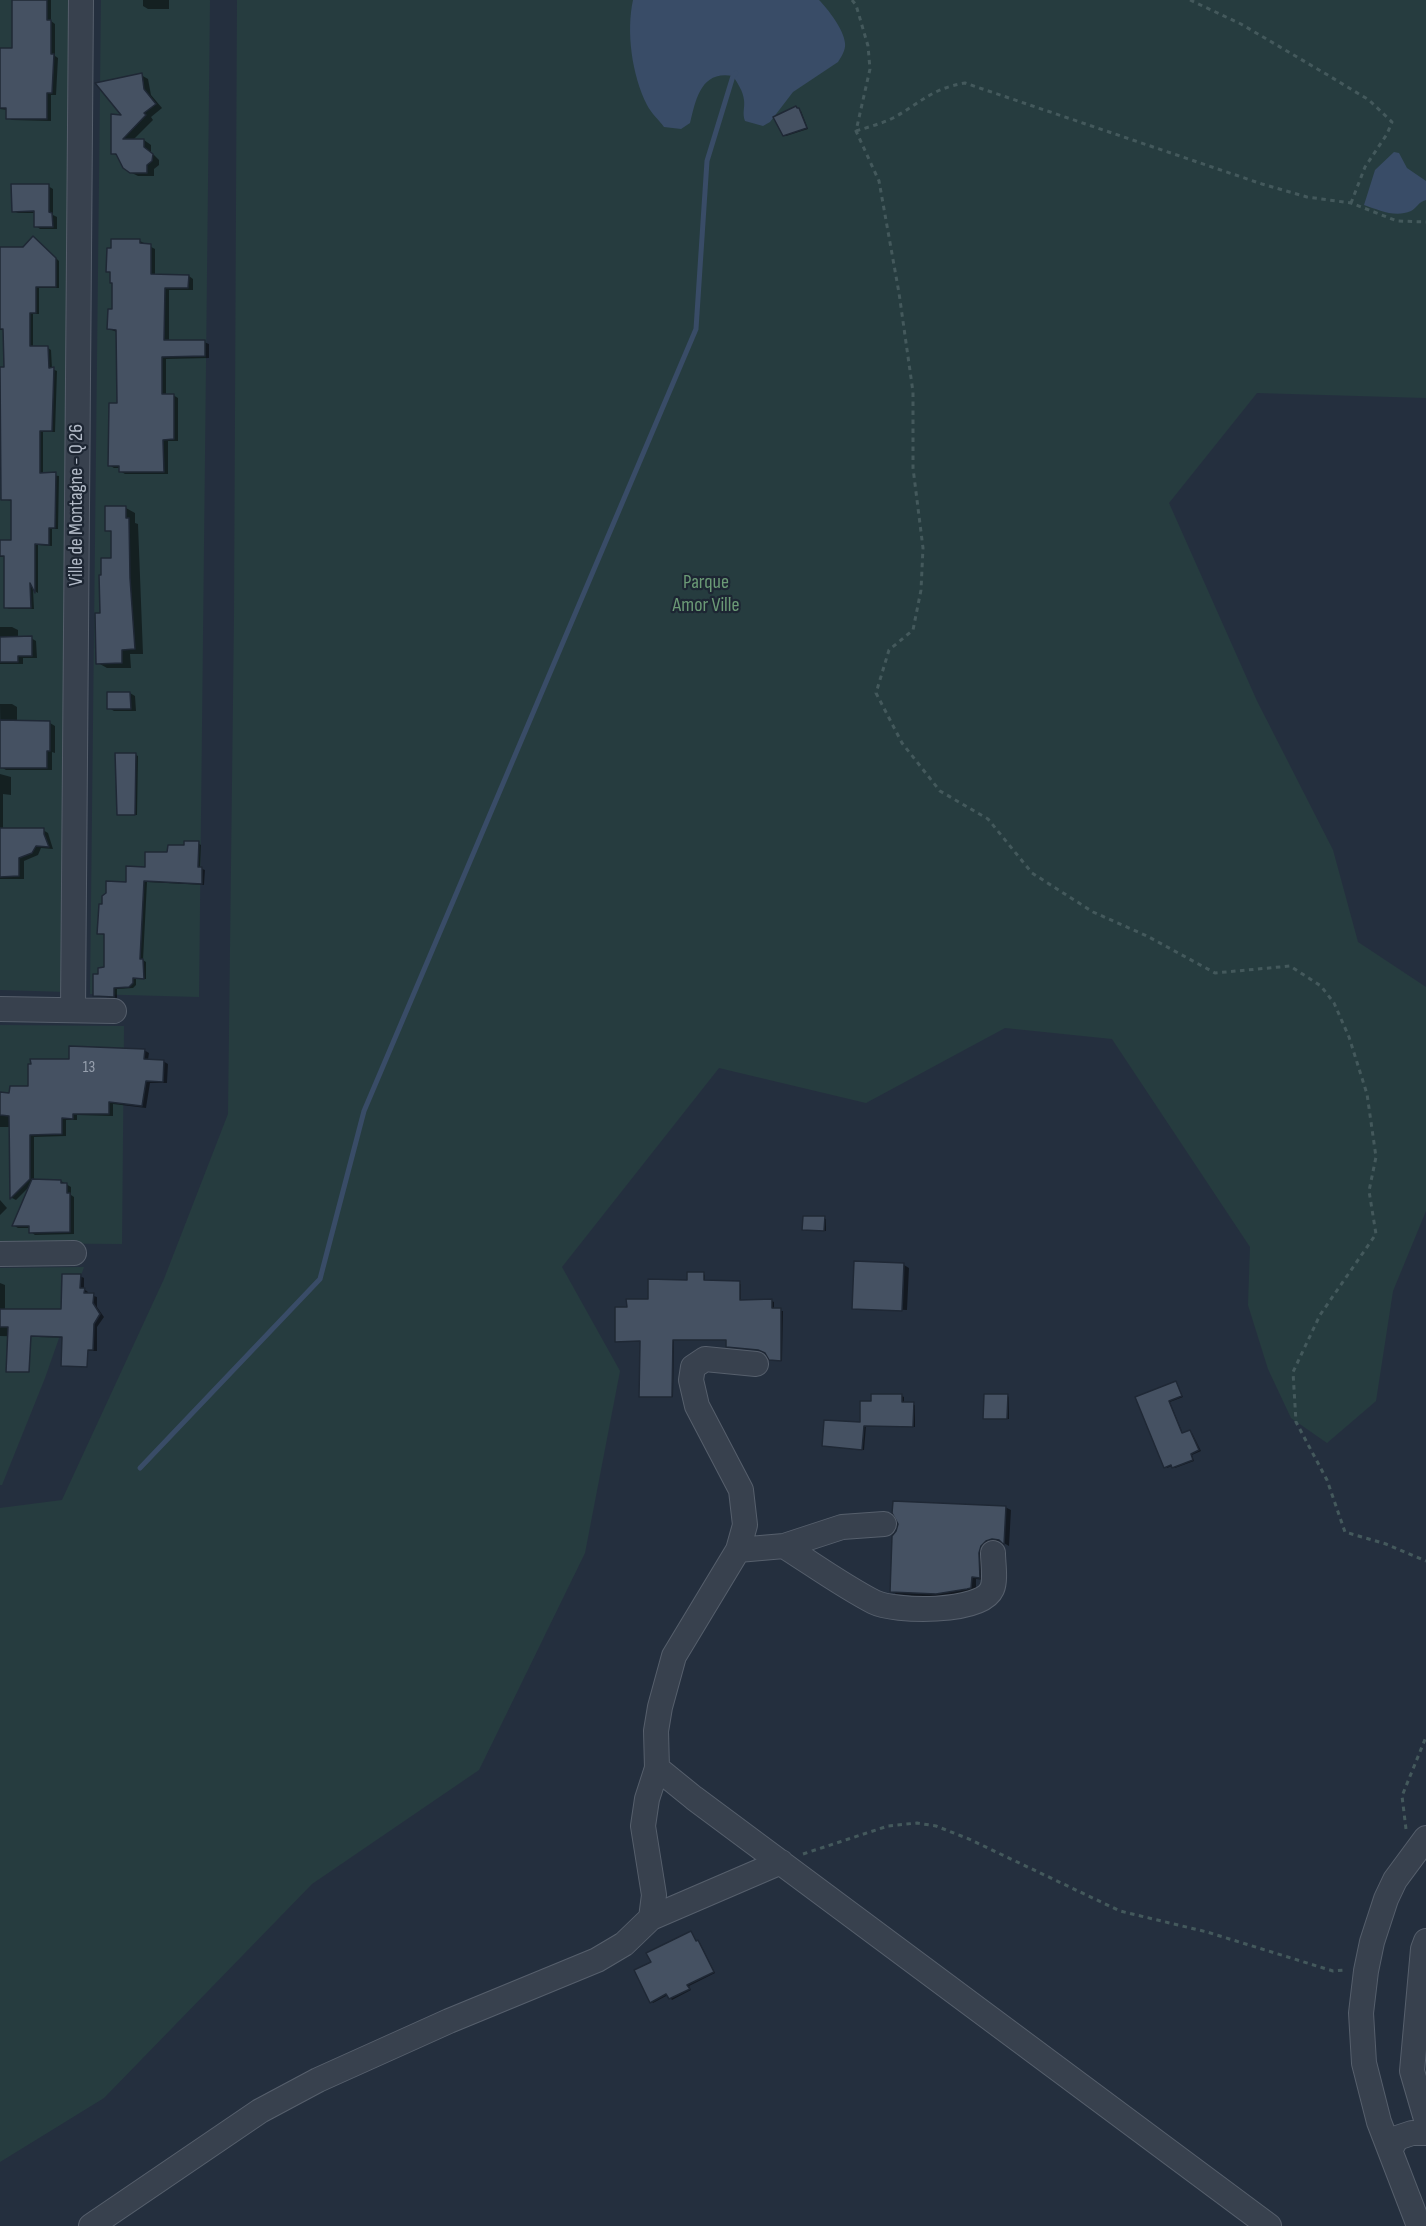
<!DOCTYPE html>
<style>
body{margin:0}
canvas{display:block;background:#242f3e}
</style>
<canvas width="1426" height="2226"></canvas>
<script>
const c = document.querySelector('canvas').getContext('2d');
c.lineJoin = 'round';
function paint(path, color) { c.fillStyle = color; c.fill(path, 'evenodd'); }
function trace(path, color, width, dash) { c.strokeStyle = color; c.lineWidth = width; c.lineCap = dash ? 'butt' : 'round'; c.setLineDash(dash || []); c.stroke(path); }
function label(font, color, halo, rows, align = 'center') {
  c.font = font + ' "Sofia Sans Condensed",sans-serif'; c.lineWidth = 4.5; c.setLineDash([]); c.textBaseline = 'middle'; c.strokeStyle = halo; c.fillStyle = color; for (const [text, x, y, turn = 0] of rows) {
    c.save(); c.translate(x, y); c.rotate((+turn || 0) * Math.PI / 180); c.textAlign = isNaN(turn) ? turn : align; if (halo) c.strokeText(text, 0, 0); c.fillText(text, 0, 0); c.restore();
  }
}
paint(new Path2D(`
 M0,0H79L68,992L0,990Z
 M101,0H210L199,997L90,994Z
 M237,0H1426V398L1257,393L1169,503L1257,701L1333,850L1358,942L1426,987V1211L1393,1291L1376,1401L1327,1443L1291,1418L1268,1369L1248,1305L1250,1247L1112,1039L1005,1028L866,1103L719,1068L562,1267L620,1371L585,1553L479,1770L312,1884L104,2098L0,2162V1508L62,1500L164,1279L228,1114L234,618Z
 M0,1025L124,1026L122,1244L0,1243Z
 M84,1267L45,1378L2,1485H0V1268Z`), '#263c3f');
paint(new Path2D(`
 M633,0H819C828,9 844,30 845,43C846,50 841,57 838,62L793,92L770,122L763,126L745,121C742,113 745,108 744,100C743,91 738,84 733,76C701,70 696,99 690,123L681,129L664,127C659,120 651,113 647,105C632,75 626,32 633,0Z
 M1394,152L1399,153L1407,168L1426,181V200C1418,202 1417,208 1411,211C1395,218 1379,210 1364,205L1375,170Z`), '#394c67');
paint(new Path2D(`
 M13,0H51V21L55,24V56L58,58L56,95H51V121L12,120L8,118V110L0,109V50H13Z
 M143,0H169V9H148L143,6Z
 M141,75L148,79L151,95L162,108L151,117L153,120L132,141L144,140L151,145V152L159,160V165L154,169V176H138L130,172L119,157L113,153Z
 M796,108L801,111L808,129L786,136L784,135Z
 M48,186L53,189V215L57,217V229H40L36,226V213H18L13,211Z
 M36,239L59,261V288H39V314H33V348H48L51,350L52,369L57,371L55,432H43V474L59,476L58,529H52V546L38,545V593L33,590L34,609H9L5,607V557H0V541H12V501L3,499V470H0V451L3,445V388L0,387V369H5V330H0V248H24Z
 M140,241L155,249V276H189L193,279V290H169V342H204L209,344V358L166,359V396L173,395L178,398V441H168V474H125L120,471V468H114L109,465L118,405L117,332L109,329L113,311L112,273L108,271Z
 M107,508H126L135,513V523L138,524L143,654H130L131,668H107L98,663L101,614L113,559V533L107,530Z
 M0,627H12L18,630V638H31L36,641L37,658H23V664H0Z
 M130,693L135,696L136,711H114L109,708Z
 M0,704H12L17,707V721L50,723L55,726V753L52,752V770H6L1,767Z
 M136,755L138,756L137,815H120Z
 M0,774L11,777V795L3,794V829L43,830L48,833L53,849L41,848L38,855L24,861V879H0Z
 M198,843L201,845L200,868L205,870L204,885L147,882L143,960L146,962V979H136V985L133,988L117,989V998L94,996L100,976L105,969V935L99,933L103,905L127,884L169,854Z
 M144,1050L149,1053L148,1060L163,1061L168,1064L167,1083H150L146,1108L113,1104V1116L77,1115V1120H66V1136L34,1137V1180L61,1181L71,1187V1195L74,1197V1234L35,1235L31,1232L30,1228H18L13,1225L32,1184L16,1200L12,1198L10,1127H0V1094H11L29,1087L71,1060Z
 M0,1200L7,1208L0,1215Z
 M824,1218L826,1219V1231L804,1229Z
 M904,1265L909,1268L907,1310L857,1308V1310L854,1308Z
 M703,1274L705,1275V1282L741,1284V1301H772L774,1302V1310L783,1311L782,1361H773L766,1352L728,1340H674L673,1397H643L641,1342L617,1341L628,1309L650,1301Z
 M80,1276L84,1278V1289L88,1292V1294L97,1297V1307L104,1317L97,1327V1351H81L76,1338L0,1336V1283L5,1285V1310L63,1311Z
 M1176,1383L1183,1397L1170,1402L1183,1434L1192,1433L1201,1451L1192,1455L1194,1461L1175,1468L1172,1466L1167,1468L1137,1398Z
 M873,1395L902,1396L904,1397V1403L915,1405V1427L866,1426L864,1450L823,1445L862,1424L873,1403Z
 M1007,1395L1009,1397V1419H987Z
 M1005,1507L1011,1510L1009,1546L1000,1541L991,1544L984,1580L976,1579V1590L959,1595L924,1597L896,1594L891,1591L900,1523Z
 M691,1933L697,1942L700,1943L715,1973L689,1986L691,1990L672,2000L668,1995L653,2003L651,2001L653,1963Z`), '#0007');
trace(new Path2D(`
 M140,1468L320,1279L364,1111L696,329L707,161L733,76L736,73`), '#394c67', 5);
const building = new Path2D(`
 M12,0H47V20H51V54H54L52,93H47V119H6V108H0V48H12Z
 M142,73L144,89L156,104L144,113L146,115L123,139H144V147L153,154L152,161L147,165V173H130L123,168L116,154H111V114L121,115L95,83Z
 M796,106L797,108H799L807,128L783,136L773,117Z
 M11,184H49V212L52,213L53,227H34V211L12,212Z
 M33,236L56,258V287H36V313H30V346H48L49,368L54,367L52,431H40V473L56,472L55,528H49V545L35,544V593L30,583L31,608H4V556H0V540H11V500H1L0,367H4L3,329H0V247H23Z
 M111,239H140V243L151,244V274L189,275L188,288H165L164,340H205V356L162,357V394H174V439L163,440L164,472H119V466H108L109,403H117L116,330L107,329L108,309H112V283H110V272H106L107,248H111Z
 M105,506H126V518H129L130,578L135,649L122,650V663L96,664L95,613H100L99,575H101V558H111V531H105Z
 M32,636V656H18V662H0V637Z
 M107,692H130L131,709H107Z
 M0,720L50,721V751H47V768H0Z
 M115,753H136L135,815H117Z
 M0,828H44V834L49,847L36,846L32,853L19,858V876L0,877Z
 M184,841H199L198,867H202V884L144,881L140,959H143L144,979L133,978V983L129,987L114,988V997L93,996V974H98V968L104,967V934H97L99,904H102V896L106,893V881L126,882V866L145,867V852H167L168,845H184Z
 M69,1046L145,1049L144,1059L164,1060L163,1082L146,1081L142,1106L109,1102V1114H73V1119L62,1118V1134L30,1135V1179L10,1199L9,1116L0,1115V1092L9,1093L10,1086H28V1064H31L30,1059H69Z
 M32,1179L61,1180V1183H67V1193H70V1232L29,1233V1226H12Z
 M803,1216H825L824,1231L802,1230Z
 M854,1261L904,1263L902,1311L852,1309Z
 M687,1272H704V1280L740,1281V1300L772,1299V1308H781V1361L769,1360L765,1353L758,1350L726,1347V1340H673L672,1397H639L640,1341L615,1342V1307H627L626,1299H648V1279L687,1280Z
 M62,1274H81L80,1288H85L84,1293H94L93,1303L100,1314L94,1324L93,1350H88L87,1367L61,1366L62,1337L31,1336L29,1372H6L8,1327H0V1309H61Z
 M1176,1381L1182,1396L1169,1401L1182,1433L1190,1430L1199,1450L1191,1454L1193,1460L1172,1468L1171,1465L1164,1468L1135,1397Z
 M871,1394H902V1402H914L913,1427L864,1426L862,1450L822,1446L824,1420L860,1422V1401H871Z
 M984,1394H1008L1007,1419H983Z
 M893,1501L1006,1506L1004,1545L999,1540L992,1539L986,1541L981,1546L979,1553L980,1578L972,1577L971,1588L967,1589L936,1594L890,1592L892,1536L896,1531L898,1524L892,1513Z
 M691,1931L696,1941L698,1940L714,1972L687,1985L690,1989L669,1999L666,1994L650,2003L634,1970L651,1962L646,1953Z`);
paint(building, '#455162');
trace(building, '#1f2835', 1.5);
const minor = new Path2D(`
 M0,1009L114,1011
 M73,1010L81,0
 M0,1254L74,1253
 M756,1364L705,1359L693,1367L691,1380L697,1406L741,1490L745,1525L738,1550L674,1656L660,1707L656,1731L657,1768L694,1798L1269,2226
 M784,1546C814,1565 843,1586 874,1602C894,1612 981,1614 992,1589C996,1580 993,1563 993,1553
 M738,1550L784,1546L842,1527L884,1524
 M651,1918L654,1895L643,1826L647,1799L657,1768
 M1426,1941L1423,1949L1412,2071L1426,2119
 M1390,2150L1397,2138L1412,2133H1426
 M91,2226L260,2111L318,2080L449,2021L597,1960L624,1944L651,1918L781,1862
 M1419,2226L1379,2122L1364,2063L1361,2013L1366,1971L1372,1942L1386,1899L1395,1880L1426,1838`);
trace(minor, '#565f6c', 26);
trace(new Path2D(`
 M852,0L856,5L868,46L870,69L856,131L879,181L899,293L913,392V468L923,548L921,590L913,630L889,650L876,693L902,743L940,791L988,819L1032,873L1093,912L1147,936L1215,973L1290,966L1321,986L1334,1003L1349,1037L1367,1094L1376,1157L1369,1191L1376,1234L1320,1315L1293,1372L1296,1422L1327,1480L1345,1532L1386,1544L1426,1561
 M1190,0L1241,24L1331,77L1369,100L1392,122L1387,134L1365,167L1351,203
 M856,131C868,127 881,124 893,118C921,103 930,89 965,83L1262,184L1307,197L1351,203L1397,221L1426,222
 M1406,1829L1402,1796L1426,1737
 M803,1854L888,1826L917,1823L936,1826L969,1839L1120,1911L1207,1932L1333,1971L1346,1970`), '#44595c', 3, [4.5, 4.5]);
trace(minor, '#38414e', 24);
label('16px', '#98a1af', null, [
 ["13",89,1068]
]);
label('20px', '#b4bcc9', '#1d2633', [
 ["Ville de Montagne - Q 26",77,505,-90]
]);
label('20px', '#6b9a76', '#1d2633', [
 ["Parque",706,583],
 ["Amor Ville",706,606]
]);
</script>
